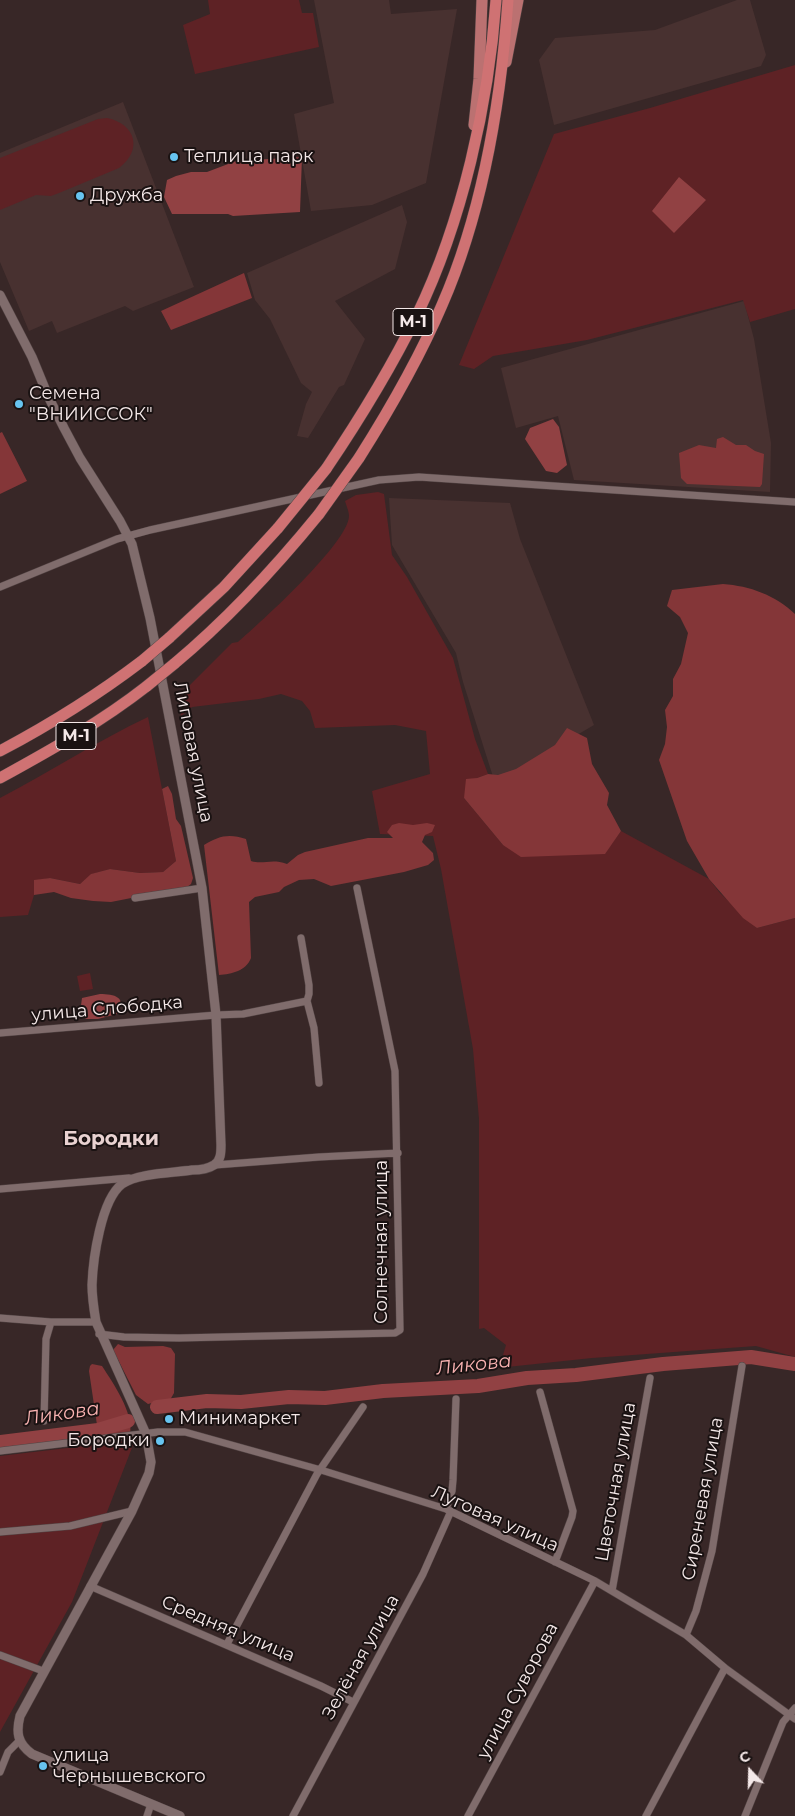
<!DOCTYPE html>
<meta charset="utf-8">
<style>
body{margin:0}
#map{position:relative;width:795px;height:1816px;overflow:hidden;background:#382727;font-family:Montserrat,sans-serif}
canvas{display:block}
.north{position:absolute;left:725px;top:1746px;width:50px;height:50px;-webkit-text-stroke:4px #1a1212;paint-order:stroke;rotate:339deg;font-size:14px;font-weight:700;line-height:20px;text-align:center;color:#f4e8e8}
.north::after{content:'';display:block;margin:auto;width:18px;height:22px;background:#f4e8e8;clip-path:polygon(50% 0,100% 100%,50% 72%,0 100%)}
</style>
<div id="map">
<canvas width="795" height="1816"></canvas>
<div class="north">С</div>
</div>
<script>
const c = document.querySelector('canvas').getContext('2d');
c.lineJoin = 'round';
function paint(path, color) { c.fillStyle = color; c.fill(path, 'evenodd'); }
function trace(path, color, width, dash) { c.strokeStyle = color; c.lineWidth = width; c.lineCap = dash ? 'butt' : 'round'; c.setLineDash(dash || []); c.stroke(path); }
function label(font, color, halo, rows, align = 'center') {
  c.font = font + ' Montserrat,sans-serif'; c.lineWidth = 4; c.setLineDash([]); c.textBaseline = 'middle'; c.strokeStyle = halo; c.fillStyle = color; for (const [text, x, y, turn = 0] of rows) {
    c.save(); c.translate(x, y); c.rotate((+turn || 0) * Math.PI / 180); c.textAlign = isNaN(turn) ? turn : align; if (halo) c.strokeText(text, 0, 0); c.fillText(text, 0, 0); c.restore();
  }
}
paint(new Path2D(`
 M314,0H389L391,14L457,9L426,183L372,205L311,211L294,114L334,103Z
 M737,0H750L766,55L761,66L554,125L539,60L555,38L655,30Z
 M123,102L194,287L133,311L125,306L57,333L52,321L29,331L0,262V153Z
 M402,205L407,222L395,269L335,301L365,339L344,385L339,387L308,438L297,436L306,404L312,392L301,383L270,319L255,300L247,273Z
 M744,301L754,339L771,443L770,492L574,480L558,416L516,428L501,368Z
 M389,498L510,503L520,539L594,725L495,783L463,682L456,653L392,545Z`), '#483130');
paint(new Path2D(`
 M208,0H299L302,13H313L319,47L195,74L183,25L210,14Z
 M795,65V309L750,322L743,300L587,340L493,356L474,369L459,365L554,134L650,108Z
 M107,118C136,124 143,150 119,168L59,193L51,196L36,195L0,210V158L98,119Z
 M378,492L384,494L392,555L407,577L453,658L475,739L488,774L477,778L464,798L503,845L604,854L621,831L709,879L720,893L757,928L795,918V1357L756,1346L592,1358L507,1367L503,1355L506,1345L484,1328L479,1329V1119L473,1049L441,869L433,836L380,834L372,791L430,774L426,731L395,725L315,728L310,711L302,701L281,694L259,699L192,707L181,716L179,706L180,695L232,643L238,642C260,623 349,542 349,516C349,511 346,505 345,501L356,495Z
 M148,717L176,861L163,872L140,873L110,869L92,874L80,884L50,878L34,881V895L28,915L0,917V798C50,772 97,741 148,717Z
 M90,973L93,989L80,991L77,976Z
 M135,1440L72,1602L0,1732V1456Z`), '#5e2225');
paint(new Path2D(`
 M244,273L252,298L171,330L161,311Z
 M2,432L27,481L0,494V433Z
 M723,437L736,445H746L755,451L764,454L762,484L760,487L687,484L681,478L679,453L699,445L716,448L717,439Z
 M723,584C750,586 775,595 795,614V918L757,928L743,918L709,879L687,841L659,760L665,744L667,727L665,710L673,696V679L681,664L688,633L680,617L667,606L672,590Z
 M567,728L587,738L592,764L609,793L607,805L621,831L605,854L521,857L503,845L464,798L466,779L477,778L488,774L498,775L516,769L555,745Z
 M168,786L172,794L176,819L181,826L193,878L191,884L187,887L111,902L93,901L71,898L54,892L34,895V880L50,878L80,884L91,874L110,869L140,873L163,872L176,861L162,789Z
 M399,823L413,825L427,823L435,825L432,832L425,835L422,842L433,853L434,860L428,865L404,872L331,886L314,879L299,880L284,887L279,892L255,897L249,902L251,958C246,971 232,974 219,975L204,845C218,836 229,833 246,839L251,861C264,865 271,858 287,864L298,855L305,852L368,838H393L387,832L392,825Z
 M118,1344L125,1347L163,1346L171,1348L175,1354L174,1393L170,1400L164,1404L156,1402L148,1404L136,1395L113,1350Z
 M92,1364L102,1366C113,1383 134,1413 130,1434L72,1439L66,1438L60,1435L59,1432L62,1431L97,1425L89,1371L90,1366Z`), '#843638');
paint(new Path2D(`
 M302,157L300,212L233,216L228,214H172L164,197L167,180L176,176L191,172H207L236,161Z
 M679,177L706,200L674,233L652,211Z
 M553,419L559,427L567,465L557,473L546,471L525,439L530,428Z
 M100,994C114,994 128,997 117,1014L98,1019H86L80,1013L82,998Z`), '#914143');
trace(new Path2D(`
 M157,1407L207,1401L241,1402L289,1397L325,1398L383,1391L478,1386L527,1378L576,1375L663,1364L751,1357L795,1364
 M0,1442L98,1430L128,1421`), '#914143', 14);
const minor = new Path2D(`
 M0,587L117,539L150,530L379,480L419,477L795,502
 M135,898L202,888
 M301,938L309,985V994L307,1001L314,1028L319,1083
 M0,1033L216,1015L243,1014L307,1001
 M215,1165L319,1157L398,1153
 M0,1189L129,1178
 M0,1318L51,1322H96
 M99,1334L124,1337L179,1338L395,1333L400,1330L395,1071L357,888
 M540,1392L573,1511L572,1517L555,1562
 M44,1421L46,1339L51,1322
 M0,1451L158,1432H185L321,1470L446,1509L595,1581L686,1635L725,1668L795,1719
 M446,1509L452,1491L453,1480L456,1399
 M0,1532L70,1526L132,1511
 M90,1586L321,1686L353,1702
 M612,1591L650,1378
 M686,1635L696,1611L712,1551L742,1366
 M227,1644L317,1474L363,1407
 M0,1655L43,1671
 M0,1772L8,1752L19,1741
 M147,1816L151,1804
 M293,1816L423,1574L451,1511
 M468,1816L595,1581
 M646,1816L725,1668
 M745,1816L783,1722L795,1708`);
const tertiary = new Path2D(`
 M0,295L32,357L48,396L64,428L80,458L120,521L132,544L150,618L202,888L216,1015L221,1145C221,1152 221,1161 214,1165C208,1169 199,1170 192,1170C172,1173 138,1173 122,1184C101,1200 93,1259 92,1285C92,1298 94,1310 96,1322L146,1434L151,1462L149,1473L132,1511L20,1716C16,1732 17,1743 32,1754L180,1816`);
const primary = new Path2D(`
 M506,62L518,0
 M474,125L479,79L482,0`);
const trunk = new Path2D(`
 M359,458C390,409 419,359 442,305C483,211 501,101 508,0
 M326,469C359,420 391,368 417,315C462,222 489,103 496,0
 M169,638L224,587L278,528
 M174,664C228,619 275,568 319,514
 M0,751C51,724 96,696 142,661
 M0,778C51,750 101,722 147,686`);
trace(minor, '#524444', 8);
trace(tertiary, '#524444', 10);
trace(primary, '#524444', 12);
trace(trunk, '#524444', 12);
trace(minor, '#806c6c', 7);
trace(tertiary, '#806c6c', 9);
trace(primary, '#bb7171', 11);
trace(trunk, '#cf7273', 11);
const trunkBridge = new Path2D(`
 M319,514L359,458
 M278,528L326,469
 M142,661L169,638
 M147,686L174,664`);
trace(trunkBridge, '#524444', 12, []);
trace(trunkBridge, '#cf7273', 11);
for (const [x, y, r, color] of [
 [174,157,5,"#67c4f0"],
 [80,196,5,"#67c4f0"],
 [19,404,5,"#67c4f0"],
 [169,1419,5,"#67c4f0"],
 [160,1441,5,"#67c4f0"],
 [43,1766,5,"#67c4f0"]
]) { const dot = new Path2D(); dot.arc(x, y, r, 0, 2 * Math.PI); c.fillStyle = color; c.fill(dot); trace(dot, '#1a1212', 2); }
for (const [x, y, w] of [
 [413,322,40],
 [76,736,40]
]) { const box = new Path2D(); box.roundRect(x - w / 2, y - 13.5, w, 27, 4); c.fillStyle = '#1a1212'; c.fill(box); trace(box, '#f4e8e8', 1); }
label('bold 16px', '#f4e8e8', null, [
 ["М-1",413,322],
 ["М-1",76,736]
]);
label('18px', '#f4e8e8', '#1a1212', [
 ["Теплица парк",184,157],
 ["Дружба",90,196],
 ["Семена",29,394],
 ["\"ВНИИССОК\"",29,415],
 ["Минимаркет",179,1419],
 ["Бородки",150,1441,"right"],
 ["улица",53,1756],
 ["Чернышевского",53,1777]
], 'left');
label('18px', '#f4e8e8', '#1a1212', [
 ["Липовая улица",193,752,79],
 ["улица Слободка",107,1009,-5],
 ["Солнечная улица",382,1242,-90],
 ["Цветочная улица",616,1482,-80],
 ["Сиреневая улица",703,1499,-80],
 ["Луговая улица",495,1519,24],
 ["Средняя улица",228,1629,23],
 ["Зелёная улица",361,1657,-61],
 ["улица Суворова",518,1691,-62]
]);
label('italic 19px', '#fab3b2', '#1a1212', [
 ["Ликова",474,1365,-6],
 ["Ликова",62,1414,-8]
]);
label('bold 20px', '#e9d2d1', '#1a1212', [
 ["Бородки",111,1139]
]);
</script>
